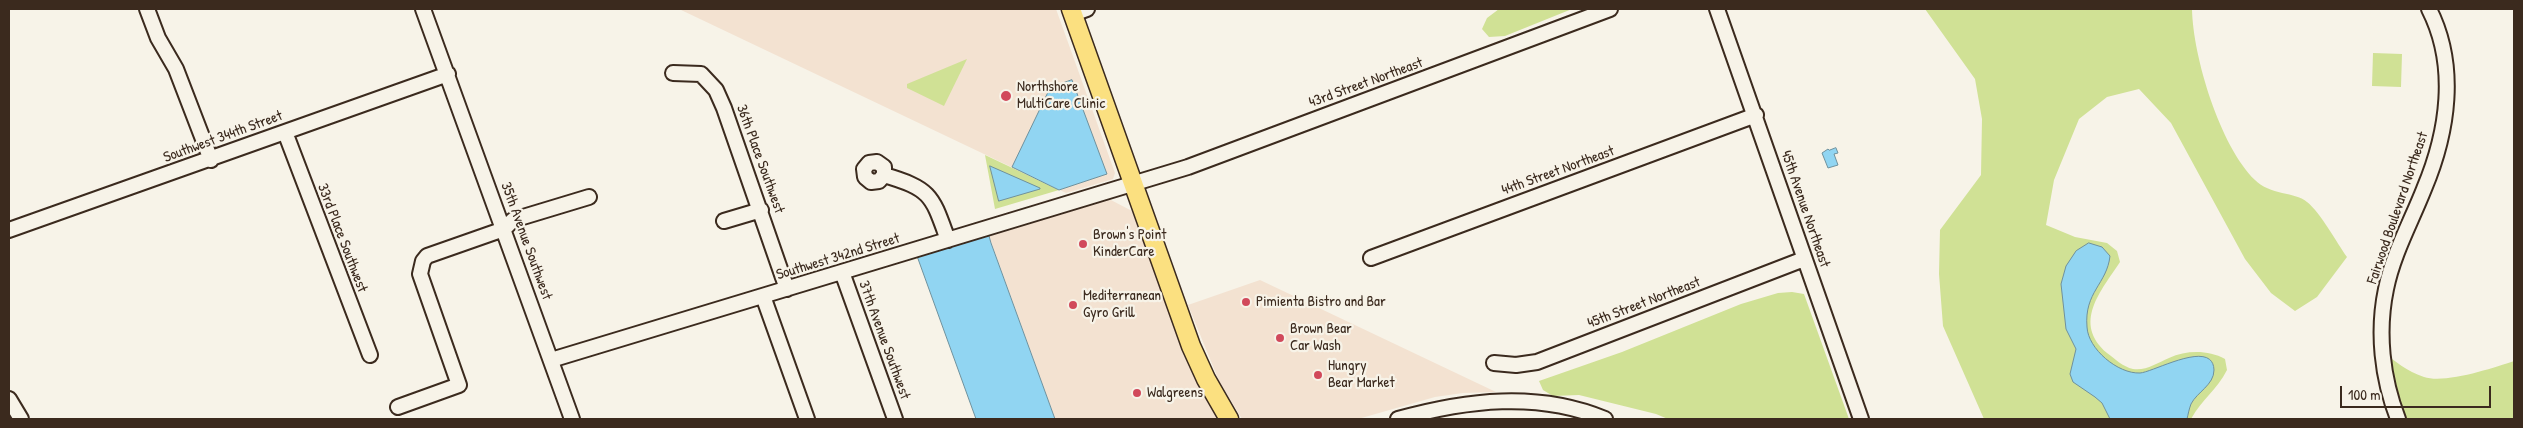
<!DOCTYPE html>
<style>
body{margin:0}
#map{position:relative;width:2523px;height:428px;overflow:hidden;background:#f7f3e8;font-family:"Patrick Hand",sans-serif}
canvas{display:block}
.frame{position:absolute;inset:0;border:10px solid #3b2a1e;pointer-events:none}
.scale{position:absolute;left:2340px;top:386px;width:151px;height:22px;box-sizing:border-box;border:2px solid #3b2a1e;border-top:0;padding-left:6px;font-size:15px;line-height:18px;white-space:nowrap;color:#3b2a1e;-webkit-text-stroke:4px #f7f3e8;paint-order:stroke}
</style>
<div id="map">
<canvas width="2523" height="428"></canvas>
<div class="frame"></div>
<div class="scale">100 m</div>
</div>
<script>
const c = document.querySelector('canvas').getContext('2d');
c.lineJoin = 'round';
function paint(path, color) { c.fillStyle = color; c.fill(path, 'evenodd'); }
function trace(path, color, width, dash) { c.strokeStyle = color; c.lineWidth = width; c.lineCap = dash ? 'butt' : 'round'; c.setLineDash(dash || []); c.stroke(path); }
function label(font, color, halo, rows, align = 'center') {
  c.font = font + ' "Patrick Hand",sans-serif'; c.lineWidth = 4.5; c.setLineDash([]); c.textBaseline = 'middle'; c.strokeStyle = halo; c.fillStyle = color; for (const [text, x, y, turn = 0] of rows) {
    c.save(); c.translate(x, y); c.rotate((+turn || 0) * Math.PI / 180); c.textAlign = isNaN(turn) ? turn : align; if (halo) c.strokeText(text, 0, 0); c.fillText(text, 0, 0); c.restore();
  }
}
paint(new Path2D(`
 M679,9H1056L1115,173L1113,179L1066,193Z
 M1109,199L1132,211L1183,350L1201,392L1218,419H1055L989,236Z
 M1260,280L1496,392L1463,393L1435,397L1358,419H1242L1219,381L1188,305Z`), '#f3e2d1');
paint(new Path2D(`
 M1499,9H1572L1505,36L1489,37L1482,29L1487,18Z
 M1925,9H2192C2193,57 2220,146 2255,180C2269,195 2296,192 2307,202C2320,212 2337,243 2347,257L2317,297L2295,311L2271,293L2245,259L2171,123L2139,89L2107,97L2079,119L2054,180L2046,225L2075,237L2107,243L2117,251L2120,262C2101,291 2072,323 2107,353C2114,358 2123,367 2133,369C2146,371 2157,363 2169,358C2187,350 2208,350 2225,359L2227,370C2217,390 2202,399 2191,419H1984L1943,326L1939,274L1940,230L1981,175L1982,119L1975,79Z
 M2373,53L2402,54L2401,87L2372,86Z
 M967,59L944,106L907,88V84Z
 M985,155L1059,190L995,209Z
 M1792,292L1804,294L1849,419H1668L1656,414L1579,395L1553,396L1543,390L1539,381L1622,352L1741,304L1778,293Z
 M2381,351C2395,361 2408,372 2424,377C2445,384 2493,368 2514,361V419H2398Z`), '#d0e195');
const water = new Path2D(`
 M1072,80L1107,174L1059,190L1012,167L1050,88Z
 M1836,148L1838,153L1834,154L1838,165L1828,168L1822,153L1828,149L1829,150Z
 M990,166L1040,188V189L999,201Z
 M989,236L991,243L1055,419H976L917,256Z
 M2089,243L2102,247L2110,256C2107,284 2084,292 2087,327C2088,349 2118,374 2140,373C2154,372 2213,338 2214,370C2214,385 2197,392 2191,404C2189,409 2188,415 2187,419H2110L2102,403L2095,397L2073,382L2070,374L2076,349L2066,329L2061,284L2066,266L2076,251Z`);
paint(water, '#91d5f2');
trace(water, '#6f919d', 1);
const minor = new Path2D(`
 M147,9L158,38L176,69L211,160
 M423,9L572,419
 M1717,9L1861,419
 M1073,14L1087,9
 M673,73L701,74L716,90L724,108L787,289
 M285,132L370,355
 M884,175L879,181L871,182L865,177L864,169L869,163L877,162L884,167V175C932,189 932,196 948,240
 M724,221L761,210
 M9,230L448,74
 M1371,258L1756,115
 M842,272L895,419
 M763,296L807,419
 M551,360L1188,167L1610,9
 M1494,363L1516,365L1537,362L1804,259
 M9,399L21,419
 M398,407L459,385L420,274L423,261L427,256L504,229L513,220L589,197
 M1398,419C1466,400 1538,391 1605,419
 M2398,419C2382,378 2377,332 2386,289C2393,254 2411,222 2424,189C2448,132 2458,66 2429,9`);
const major = new Path2D(`
 M1071,9L1191,346L1206,379L1229,419`);
trace(minor, '#3b2a1e', 18);
trace(major, '#3b2a1e', 21);
trace(minor, '#f7f3e8', 14);
trace(major, '#fbe080', 18);
for (const [x, y, r, color] of [
 [1006,96,6,"#d1495b"],
 [1083,244,5,"#d1495b"],
 [1246,302,5,"#d1495b"],
 [1073,305,5,"#d1495b"],
 [1280,338,5,"#d1495b"],
 [1318,375,5,"#d1495b"],
 [1137,393,5,"#d1495b"]
]) { const dot = new Path2D(); dot.arc(x, y, r, 0, 2 * Math.PI); c.fillStyle = color; c.fill(dot); trace(dot, '#f7f3e8', 2); }
label('15px', '#3b2a1e', '#f7f3e8', [
 ["43rd Street Northeast",1366,83,-20],
 ["Southwest 344th Street",223,137,-20],
 ["36th Place Southwest",760,159,70],
 ["44th Street Northeast",1558,171,-20],
 ["Fairwood Boulevard Northeast",2398,208,-71],
 ["45th Avenue Northeast",1805,209,71],
 ["33rd Place Southwest",342,238,69],
 ["35th Avenue Southwest",526,241,70],
 ["Southwest 342nd Street",838,257,-17],
 ["45th Street Northeast",1644,303,-21],
 ["37th Avenue Southwest",884,340,70]
]);
label('15px', '#3b2a1e', '#f7f3e8', [
 ["Northshore",1017,87],
 ["MultiCare Clinic",1017,104],
 ["Brown's Point",1093,235],
 ["KinderCare",1093,252],
 ["Mediterranean",1083,296],
 ["Gyro Grill",1083,313],
 ["Pimienta Bistro and Bar",1256,302],
 ["Brown Bear",1290,329],
 ["Car Wash",1290,346],
 ["Hungry",1328,366],
 ["Bear Market",1328,383],
 ["Walgreens",1147,393]
], 'left');
</script>
